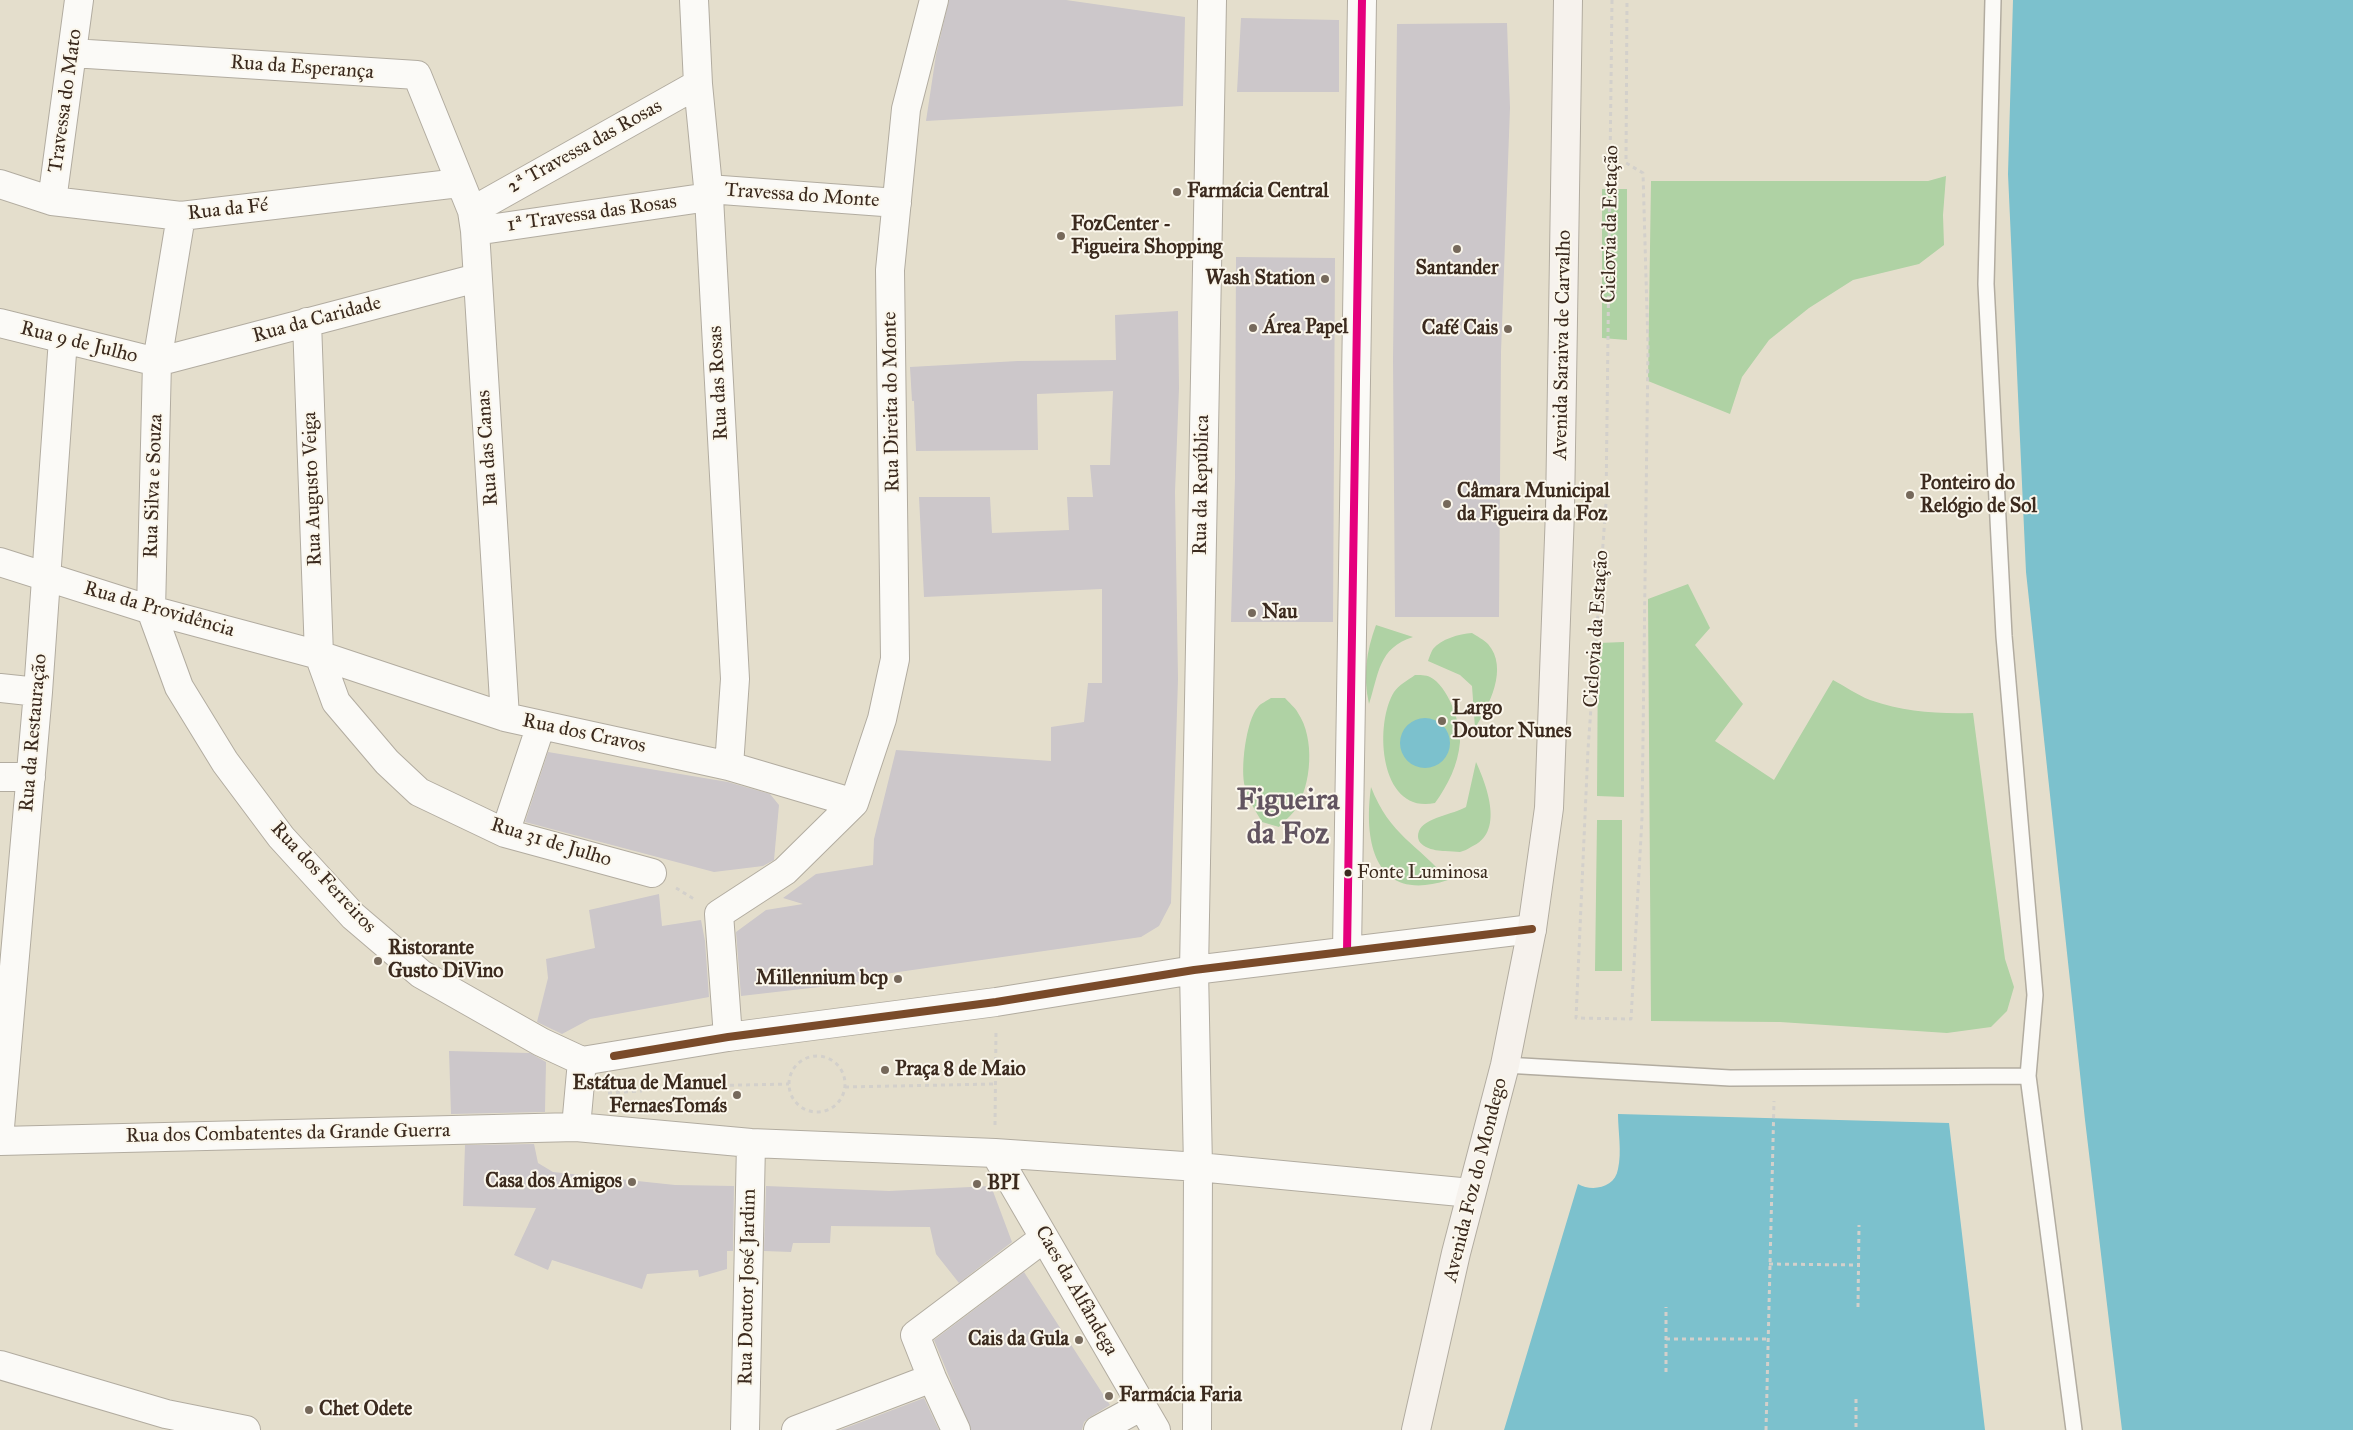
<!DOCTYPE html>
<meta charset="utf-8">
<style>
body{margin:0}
canvas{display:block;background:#e4decc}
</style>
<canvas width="2353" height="1430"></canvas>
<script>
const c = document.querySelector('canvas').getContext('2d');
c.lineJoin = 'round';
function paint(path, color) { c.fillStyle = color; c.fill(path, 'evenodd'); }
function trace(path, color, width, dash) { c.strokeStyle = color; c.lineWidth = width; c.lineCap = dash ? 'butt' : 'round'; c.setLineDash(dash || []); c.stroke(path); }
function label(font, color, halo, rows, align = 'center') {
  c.font = font + ' "IM FELL Great Primer",serif'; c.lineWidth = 4; c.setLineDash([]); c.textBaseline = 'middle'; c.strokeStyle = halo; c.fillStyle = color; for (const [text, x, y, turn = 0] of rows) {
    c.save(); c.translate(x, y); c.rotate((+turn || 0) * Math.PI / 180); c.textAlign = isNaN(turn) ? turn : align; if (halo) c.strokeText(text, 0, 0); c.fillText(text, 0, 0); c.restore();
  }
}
paint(new Path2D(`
 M1946,176L1943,215L1944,245L1919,264L1853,280L1809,308L1769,340L1742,377L1730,414L1648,381L1651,181H1928Z
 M1602,189H1627V340L1602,338Z
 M1688,584L1710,628L1695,645L1743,704L1715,741L1774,780L1833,680C1845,686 1857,695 1870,700C1905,712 1937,714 1973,713L2005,959L2014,987L2007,1011L1991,1027L1947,1033L1780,1022L1651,1021L1648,599Z
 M1376,625L1413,637C1378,648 1379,674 1369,704C1363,676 1366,652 1376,625Z
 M1472,633C1477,636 1484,640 1488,644C1509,668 1489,706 1475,728L1472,686L1460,675L1428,661C1429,658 1431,652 1433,649C1441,639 1459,634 1472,633Z
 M1624,642V797L1597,796L1598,643Z
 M1415,675C1419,675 1426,675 1430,677C1448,686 1461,723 1460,742C1458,765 1448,785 1435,803C1379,815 1374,724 1394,692C1399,685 1408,680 1415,675Z
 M1271,698H1285C1289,703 1295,707 1298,713C1315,738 1312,785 1295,810C1291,816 1284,821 1279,827L1262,822C1255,810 1248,800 1245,787C1240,770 1246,720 1258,707C1261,703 1267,701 1271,698Z
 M1476,762C1487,786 1505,833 1471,847C1468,849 1464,851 1460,852C1456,852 1450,851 1445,851C1435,851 1413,847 1419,831C1424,818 1454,814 1466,807Z
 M1371,787C1390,836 1418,844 1448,880C1376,904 1363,844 1371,787Z
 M1597,820H1622V971H1595Z`), '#afd2a4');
paint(new Path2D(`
 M2013,0H2353V1430H2122L2085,1120L2026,572L2008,174Z
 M1400 743a25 25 0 1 1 50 0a25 25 0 1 1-50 0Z
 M1618,1114L1949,1123L1985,1430H1504L1578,1184C1592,1192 1615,1188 1618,1169C1622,1152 1618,1131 1618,1114Z`), '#7cc1cd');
paint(new Path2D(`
 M949,0H1066L1185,17L1183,106L926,121L936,55Z
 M1241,18L1339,20V92H1237Z
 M1507,23L1510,108L1501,352L1499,617H1395L1393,359L1397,24Z
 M1236,257L1335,258L1333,622H1231L1235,478Z
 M1178,311L1179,388L1175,492L1178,679L1171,903L1159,926L1141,937L864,977L863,982L741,996L736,932L766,910L803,904L783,898L816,874L873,865L874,839L896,750L1051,761V727L1084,722L1088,683H1102V589L924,597L919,497H990L992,533L1069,530L1067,497H1093L1090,465H1110L1113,391L1037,394L1038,450L916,451L914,401H912L910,367L1018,361L1116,360L1115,315Z
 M548,752L728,782L770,794L779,805L774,860L763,866L714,872L525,822Z
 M659,894L662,926L701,920L705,941L709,997L590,1019L562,1034L537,1022L548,978L546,959L595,948L589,910Z
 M449,1051L530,1053L546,1062L545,1112L451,1114Z
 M534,1144L538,1163L553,1172L675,1185L734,1186L733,1251H727V1269L699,1277L698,1270L647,1274L642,1289L552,1260L548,1270L514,1255L536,1208L463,1206L465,1145Z
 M766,1186L889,1191L991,1186L1012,1242L959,1283L936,1254L930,1227L831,1226L830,1243H793L791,1252L764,1251Z
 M1024,1272L1110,1405L1090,1417L1084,1422L1082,1430H971L934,1340Z
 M924,1398L939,1430H840Z`), '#ccc7ca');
const lane = new Path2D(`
 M1993,0L1986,284L2004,636L2035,995L2028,1076
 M1505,1065L1730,1078L2028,1076L2074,1430`);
const street = new Path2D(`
 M694,0L698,84L709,197L735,679L729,766
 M72,53L417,75L472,211L475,231L505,717
 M0,184L52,201L181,216L459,183
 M708,189L897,203
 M52,201L79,0
 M472,211L698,84
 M181,216L157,362L151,610L179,687L225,762L281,837L353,916L421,974L541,1042L582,1061
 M475,231L709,197
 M307,322L319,655L336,702L387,762L419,792L505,833L652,873
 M0,323L157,362L477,278
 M0,562L151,610L319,655L505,717L729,766L854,803
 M0,688L38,692
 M0,777H31
 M505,833L541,725
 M1347,951L1362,0
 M728,1037L719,914L785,871L854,803L882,719L895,659L890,270L906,109L934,0
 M0,1127L38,692L63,339
 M576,1127L582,1061L728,1037L996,1002L1194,970L1532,929
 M0,1141L576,1127L751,1143L995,1153L1198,1167L1471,1193
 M995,1153L1156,1430
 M0,1365L166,1414L246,1430
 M745,1430L751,1143
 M796,1430L932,1378
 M956,1430L932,1378L915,1335L1044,1238
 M1098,1430L1142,1406
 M1197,1430L1198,1167L1194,970L1212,0`);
const secondary = new Path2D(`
 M1416,1430L1456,1253L1505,1065L1532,929L1549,808L1560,511L1568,0`);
trace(lane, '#b2aca0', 18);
trace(street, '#b2aca0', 30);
trace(secondary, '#b2aca0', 30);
trace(new Path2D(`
 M1612,0L1606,503L1588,749L1576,1018L1631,1019L1642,818L1648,347L1643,173L1626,163L1627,0
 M676,888L694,899
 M789 1084a28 28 0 1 1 56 0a28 28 0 1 1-56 0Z
 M698,1086L789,1084
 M845,1087L995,1084
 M608,1093L642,1091
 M995,1125L996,1031
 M1769,1264L1858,1265
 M1858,1307L1859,1225
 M1666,1339H1768
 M1666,1372V1307
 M1856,1399V1430
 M1766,1430L1774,1101`), '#d3d0cb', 3, [4, 4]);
trace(lane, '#fbfaf7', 15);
trace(street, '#fbfaf7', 28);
trace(secondary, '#f6f2ed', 28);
trace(new Path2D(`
 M1347,951L1362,0`), '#e5007d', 8);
trace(new Path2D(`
 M614,1056L728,1037L996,1002L1194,970L1532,929`), '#7a4b2a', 8);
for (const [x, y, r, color] of [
 [1177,192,5,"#76695b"],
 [1061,236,5,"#76695b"],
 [1457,249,5,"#76695b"],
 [1325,279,5,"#76695b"],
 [1253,328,5,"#76695b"],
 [1508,329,5,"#76695b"],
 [1910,495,5,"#76695b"],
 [1447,504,5,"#76695b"],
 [1252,613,5,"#76695b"],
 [1442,721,5,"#76695b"],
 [1348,873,4.5,"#3b2a1e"],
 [378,961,5,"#76695b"],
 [898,979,5,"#76695b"],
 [885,1070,5,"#76695b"],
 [737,1095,5,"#76695b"],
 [632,1182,5,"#76695b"],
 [977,1184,5,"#76695b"],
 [1079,1340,5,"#76695b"],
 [1109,1396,5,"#76695b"],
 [309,1410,5,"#76695b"]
]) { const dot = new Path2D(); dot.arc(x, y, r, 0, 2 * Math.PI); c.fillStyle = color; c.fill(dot); trace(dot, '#fbf7ec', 2); }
label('19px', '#3b2a1e', '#fbf7ec', [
 ["Fonte Luminosa",1357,873]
], 'left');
label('20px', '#3b2a1e', '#fbf7ec', [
 ["Rua da Esperança",302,68,4],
 ["Travessa do Mato",66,101,-82],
 ["2ª Travessa das Rosas",585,147,-29],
 ["Travessa do Monte",802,196,4],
 ["Rua da Fé",228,210,-6],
 ["1ª Travessa das Rosas",592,214,-8],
 ["Ciclovia da Estação",1611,224,-89],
 ["Rua da Caridade",317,320,-15],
 ["Rua 9 de Julho",79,343,14],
 ["Avenida Saraiva de Carvalho",1563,345,-89],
 ["Rua das Rosas",719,383,-93],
 ["Rua Direita do Monte",892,402,-91],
 ["Rua das Canas",488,448,-94],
 ["Rua da República",1202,485,-89],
 ["Rua Silva e Souza",154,486,-88],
 ["Rua Augusto Veiga",313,489,-92],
 ["Rua da Providência",159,610,16],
 ["Ciclovia da Estação",1597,629,-86],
 ["Rua da Restauração",34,733,-85],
 ["Rua dos Cravos",584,734,12],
 ["Rua 31 de Julho",551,843,17],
 ["Rua dos Ferreiros",323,878,47],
 ["Rua dos Combatentes da Grande Guerra",288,1134,-1],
 ["Avenida Foz do Mondego",1476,1180,-76],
 ["Rua Doutor José Jardim",748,1287,-89],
 ["Caes da Alfândega",1076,1291,60]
]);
label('bold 20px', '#3b2a1e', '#fbf7ec', [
 ["Farmácia Central",1187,192],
 ["FozCenter -",1071,225],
 ["Figueira Shopping",1071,248],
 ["Santander",1457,269,"center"],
 ["Wash Station",1315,279,"right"],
 ["Área Papel",1263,328],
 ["Café Cais",1498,329,"right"],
 ["Ponteiro do",1920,484],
 ["Relógio de Sol",1920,507],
 ["Câmara Municipal",1457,492],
 ["da Figueira da Foz",1457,515],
 ["Nau",1262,613],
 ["Largo",1452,709],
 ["Doutor Nunes",1452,732],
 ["Ristorante",388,949],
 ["Gusto DiVino",388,972],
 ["Millennium bcp",888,979,"right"],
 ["Praça 8 de Maio",895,1070],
 ["Estátua de Manuel",727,1084,"right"],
 ["FernaesTomás",727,1107,"right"],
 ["Casa dos Amigos",622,1182,"right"],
 ["BPI",987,1184],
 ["Cais da Gula",1069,1340,"right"],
 ["Farmácia Faria",1119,1396],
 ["Chet Odete",319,1410]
], 'left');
label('bold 30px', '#625460', '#fbf7ec', [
 ["Figueira",1288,802],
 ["da Foz",1288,836]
]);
</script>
